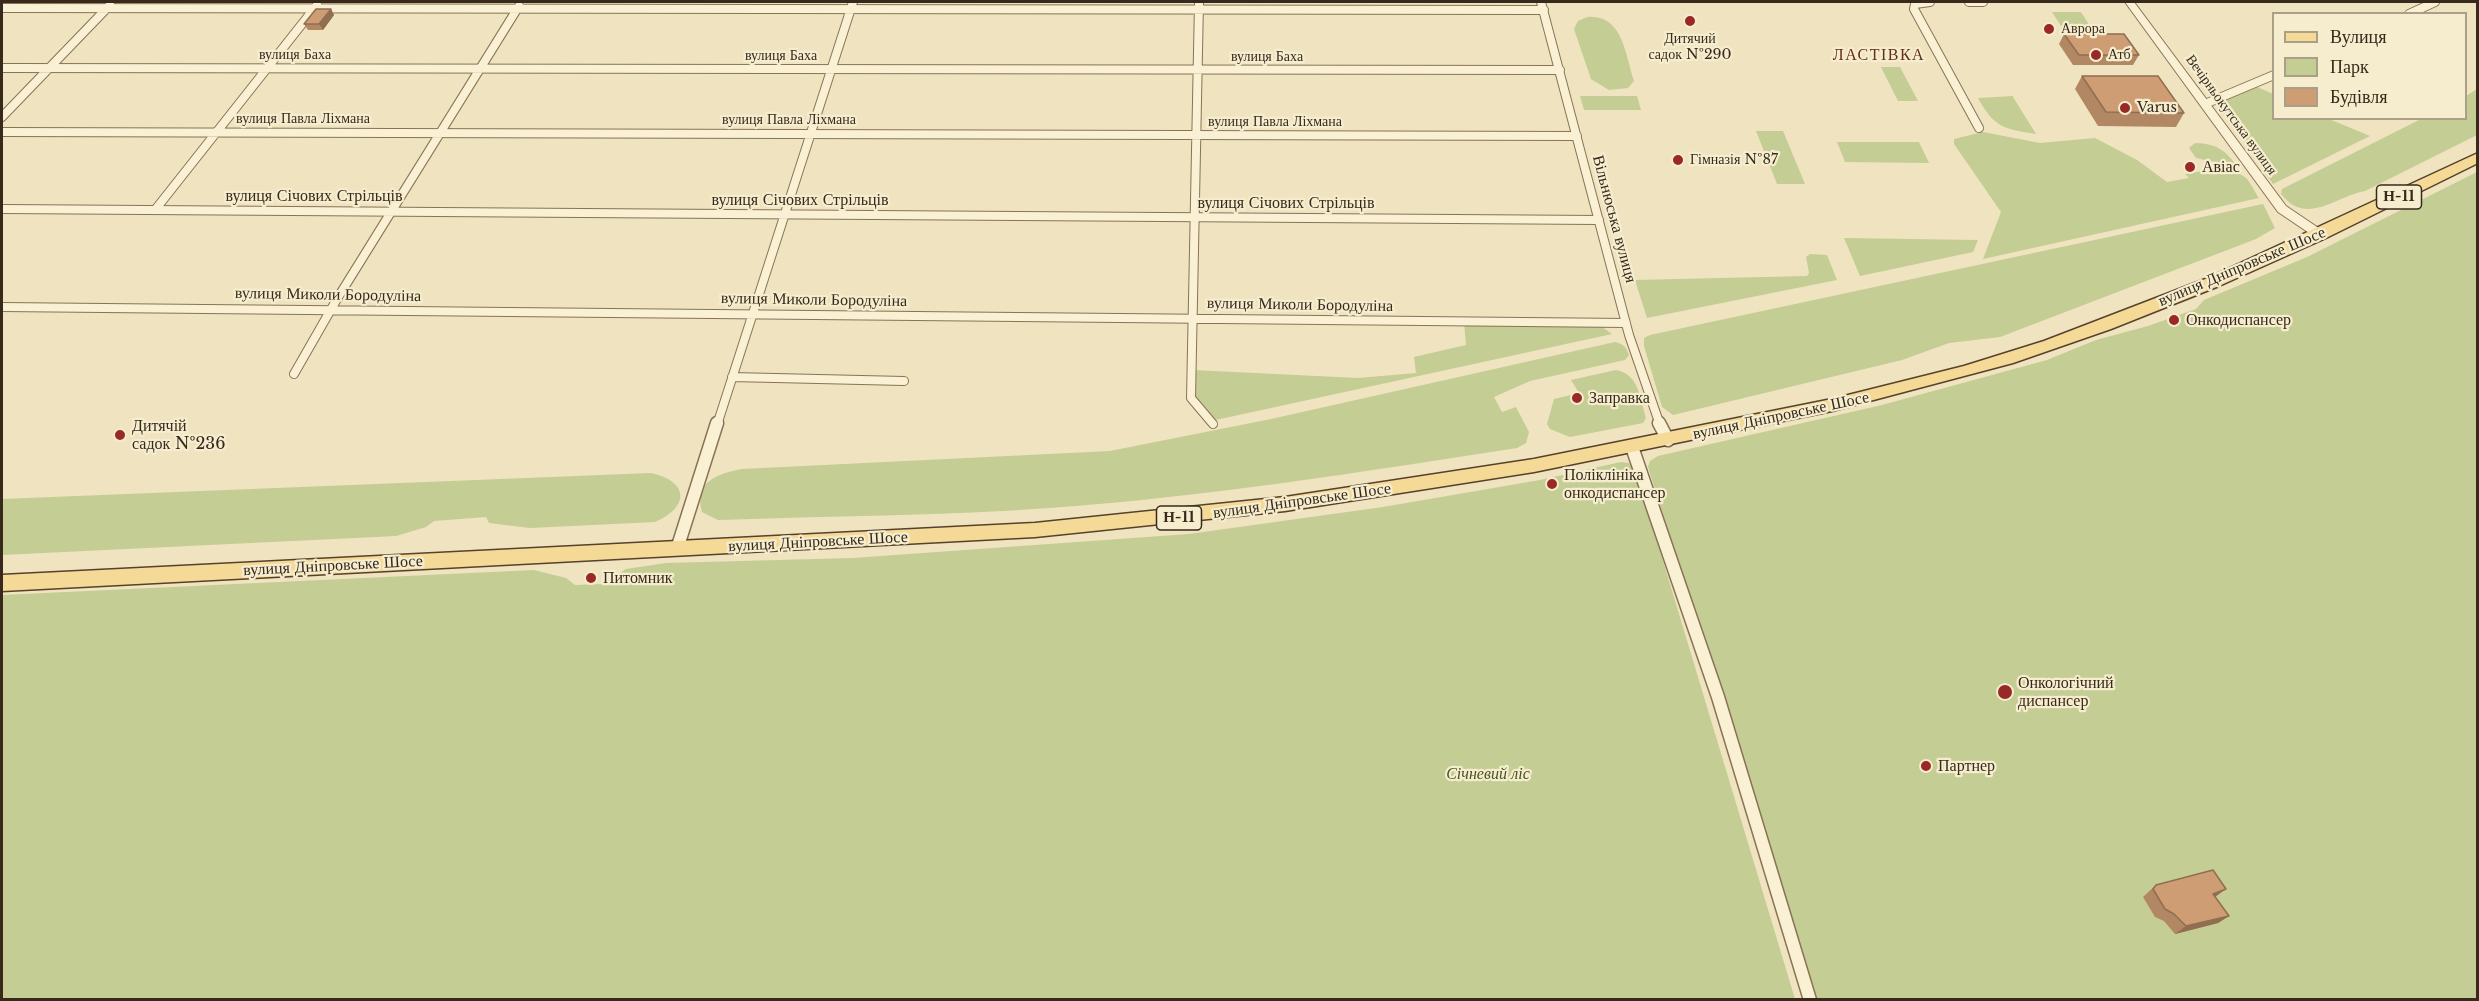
<!DOCTYPE html>
<meta charset="utf-8">
<style>
body{margin:0}
#map{position:relative;width:2479px;height:1001px;overflow:hidden;background:#efe3c0;font-family:"Libre Baskerville",serif}
canvas{display:block}
.frame{position:absolute;inset:0;border:3px solid #372a1c;pointer-events:none}
.legend{position:absolute;left:2272px;top:12px;width:195px;height:108px;box-sizing:border-box;background:#f6edcf;border:2px solid #aa9f87;margin:0;padding:8px 10px;list-style:none;font-size:18px;color:#372a1c}
.legend li{display:flex;align-items:center;gap:12px;height:30px}
.legend b{width:30px;border:2px solid #aa9f87}
</style>
<div id="map">
<canvas width="2479" height="1001"></canvas>
<div class="frame"></div>
<ul class="legend">
<li><b style="height:8px;background:#f4da96"></b>Вулиця</li>
<li><b style="height:16px;background:#c4cd93"></b>Парк</li>
<li><b style="height:16px;background:#ce9d74"></b>Будівля</li>
</ul>
</div>
<script>
const c = document.querySelector('canvas').getContext('2d');
c.lineJoin = 'round';
function paint(path, color) { c.fillStyle = color; c.fill(path, 'evenodd'); }
function trace(path, color, width, dash) { c.strokeStyle = color; c.lineWidth = width; c.lineCap = dash ? 'butt' : 'round'; c.setLineDash(dash || []); c.stroke(path); }
function label(font, color, halo, rows, align = 'center') {
  c.font = font + ' "Libre Baskerville",serif'; c.lineWidth = 4.5; c.setLineDash([]); c.textBaseline = 'middle'; c.strokeStyle = halo; c.fillStyle = color; for (const [text, x, y, turn = 0] of rows) {
    c.save(); c.translate(x, y); c.rotate((+turn || 0) * Math.PI / 180); c.textAlign = isNaN(turn) ? turn : align; if (halo) c.strokeText(text, 0, 0); c.fillText(text, 0, 0); c.restore();
  }
}
paint(new Path2D(`
 M2052,12H2081L2090,26H2061Z
 M1587,17C1623,14 1625,54 1634,81L1628,88L1609,90L1591,79L1574,29L1578,21Z
 M1881,67H1900L1918,101H1898Z
 M2253,85L2273,94L2274,118L2329,119L2370,136L2273,184L2218,105L2219,100Z
 M2477,89V135L2365,191C2335,196 2307,227 2281,194L2282,189L2421,119L2466,118V96Z
 M1580,96H1637L1641,110H1584Z
 M2013,96V97L2036,134C2003,129 1994,127 1978,98Z
 M1756,131H1783L1805,184H1777Z
 M1983,132L2040,143L2095,138L2137,160L2167,182L2189,178L2185,174C2203,171 2231,166 2246,178C2251,183 2255,193 2259,198L1983,259L2001,212L1954,144V139Z
 M1837,142H1919L1929,163L1845,162Z
 M2195,143C2217,144 2224,149 2238,167L2196,158L2189,148Z
 M2477,172V999H1816L1648,467L1650,461L1658,456L1882,405L2047,360L2096,340L2148,326L2196,309L2204,300L2307,257Z
 M2263,204L2275,228L2256,239L2000,337L1949,343L1902,360L1673,415L1662,407L1644,346V338L1650,335Z
 M1844,238L1978,240L1973,252L1860,276Z
 M1810,254L1827,255L1837,280L1647,318L1635,280L1807,276L1809,273L1806,257Z
 M1464,322L1597,323L1612,334L1211,421L1191,398L1192,370L1358,378L1416,373L1414,357L1466,345Z
 M1615,342C1624,344 1626,347 1629,355L1625,360L1530,381L1494,397L1502,412L1516,407L1529,432L1526,443L1517,448C1361,472 1206,497 1049,508C939,516 828,516 718,520L702,512C694,482 716,474 742,469L1110,451L1271,419Z
 M1616,370C1639,374 1640,398 1646,418L1643,423L1570,437L1550,429L1547,424L1554,399L1579,393L1571,380Z
 M1621,462L1629,463L1635,468L1795,999H2V595L534,570L566,578L575,585L603,584L626,569L666,563L853,558L1189,534L1383,507L1540,480Z
 M651,473C689,481 690,507 655,522L530,528L489,523L486,517L434,521L426,527L396,536L2,555V499Z`), '#c4cd93');
const minorFar1 = new Path2D(`
 M1199,2L1191,398L1213,424
 M1541,2L1629,335L1660,425
 M1930,2L1915,4L1914,9L1979,128
 M1969,2H1983
 M2,8L1544,10
 M2409,14L2435,2
 M2,68L1560,70
 M2205,104L2274,75
 M2,117L110,5
 M2,132L1577,136
 M2,209L1599,220
 M155,210L317,5
 M2,307L1626,323
 M294,374L337,299L519,6
 M732,377L904,381
 M717,425L853,2`);
const minor = new Path2D(`
 M1659,423L1668,440
 M1632,447L1718,697L1810,1000
 M677,549L717,423`);
const tertiary = new Path2D(`
 M2125,2H2134L2286,206L2323,231V237H2315L2278,212Z`);
const primary = new Path2D(`
 M2478,153V163L2326,238L2219,286L2111,329L2013,363L1832,411L1534,472L1285,511L1035,537L2,591V575L1035,523L1285,497L1534,459L1832,399L1964,366L2044,341L2208,278Z`);
trace(minorFar1, '#887357', 10);
trace(minor, '#887357', 15);
trace(tertiary, '#887357', 2);
trace(primary, '#56412c', 3);
trace(minorFar1, '#faf0d3', 8);
trace(minor, '#faf0d3', 12);
paint(tertiary, '#faf0d3');
paint(primary, '#f4da96');
paint(new Path2D(`
 M331,9L334,15L323,30H308L304,24Z
 M2064,34L2139,55L2133,65H2073L2059,44Z
 M2082,76L2184,113L2176,127L2098,126L2075,89Z
 M2156,885L2216,897L2229,916L2218,923L2175,934L2164,921L2155,917L2143,897Z`), '#b18764');
paint(new Path2D(`
 M331,9L334,15L323,30L319,24Z
 M2226,889L2215,897L2213,894Z
 M2229,916L2218,923L2175,934L2186,926Z`), '#906e51');
const building = new Path2D(`
 M316,9H331L319,24H304Z
 M2064,34H2124L2139,55H2079Z
 M2082,76H2158L2184,113L2106,112Z
 M2213,870L2226,889L2213,894L2229,916L2186,926L2174,914L2165,909L2153,889L2156,885Z`);
paint(building, '#ce9d74');
trace(building, '#906e51', 1.5);
for (const [x, y, r, color] of [
 [1690,21,6,"#992926"],
 [2049,29,6,"#992926"],
 [2096,55,6,"#992926"],
 [2125,108,6,"#992926"],
 [1678,160,6,"#992926"],
 [2190,167,6,"#992926"],
 [2174,320,6,"#992926"],
 [1577,398,6,"#992926"],
 [120,435,6,"#992926"],
 [1552,484,6,"#992926"],
 [591,578,6,"#992926"],
 [2005,692,8,"#992926"],
 [1926,766,6,"#992926"]
]) { const dot = new Path2D(); dot.arc(x, y, r, 0, 2 * Math.PI); c.fillStyle = color; c.fill(dot); trace(dot, '#f6edcf', 2); }
label('14px', '#372a1c', '#f6edcf', [
 ["Аврора",2061,29],
 ["Дитячий",1690,39,"center"],
 ["садок №290",1690,55,"center"],
 ["Атб",2108,55],
 ["Varus",2137,108],
 ["Гімназія №87",1690,160]
], 'left');
label('14px', '#372a1c', '#f6edcf', [
 ["вулиця Баха",295,55],
 ["вулиця Баха",781,56],
 ["вулиця Баха",1267,57],
 ["Вечірньокутська вулиця",2231,115,54],
 ["вулиця Павла Ліхмана",303,119],
 ["вулиця Павла Ліхмана",789,120],
 ["вулиця Павла Ліхмана",1275,122]
]);
for (const [x, y, w] of [
 [2399,197,45],
 [1179,518,45]
]) { const box = new Path2D(); box.roundRect(x - w / 2, y - 12, w, 24, 4.5); c.fillStyle = '#f6edcf'; c.fill(box); trace(box, '#372a1c', 1.5); }
label('bold 15px', '#372a1c', null, [
 ["Н-11",2399,197],
 ["Н-11",1179,518]
]);
c.letterSpacing = '1.5px';
label('16px', '#652d1a', '#f6edcf', [
 ["ЛАСТІВКА",1879,55]
]);
c.letterSpacing = '0px';
label('16px', '#372a1c', '#f6edcf', [
 ["Авіас",2202,167],
 ["Онкодиспансер",2186,320],
 ["Заправка",1589,398],
 ["Дитячій",132,426],
 ["садок №236",132,444],
 ["Поліклініка",1564,475],
 ["онкодиспансер",1564,493],
 ["Питомник",603,578],
 ["Онкологічний",2018,683],
 ["диспансер",2018,701],
 ["Партнер",1938,766]
], 'left');
label('16px', '#372a1c', '#f6edcf', [
 ["вулиця Січових Стрільців",314,196],
 ["вулиця Січових Стрільців",800,200],
 ["вулиця Січових Стрільців",1286,203],
 ["Вільнюська вулиця",1614,219,75],
 ["вулиця Дніпровське Шосе",2242,267,-23],
 ["вулиця Миколи Бородуліна",328,295,1],
 ["вулиця Миколи Бородуліна",814,300,1],
 ["вулиця Миколи Бородуліна",1300,305,1],
 ["вулиця Дніпровське Шосе",1781,416,-12],
 ["вулиця Дніпровське Шосе",1302,501,-8],
 ["вулиця Дніпровське Шосе",818,542,-3],
 ["вулиця Дніпровське Шосе",333,566,-3]
]);
label('italic 16px', '#465522', '#f6edcf', [
 ["Січневий ліс",1488,774]
]);
</script>
